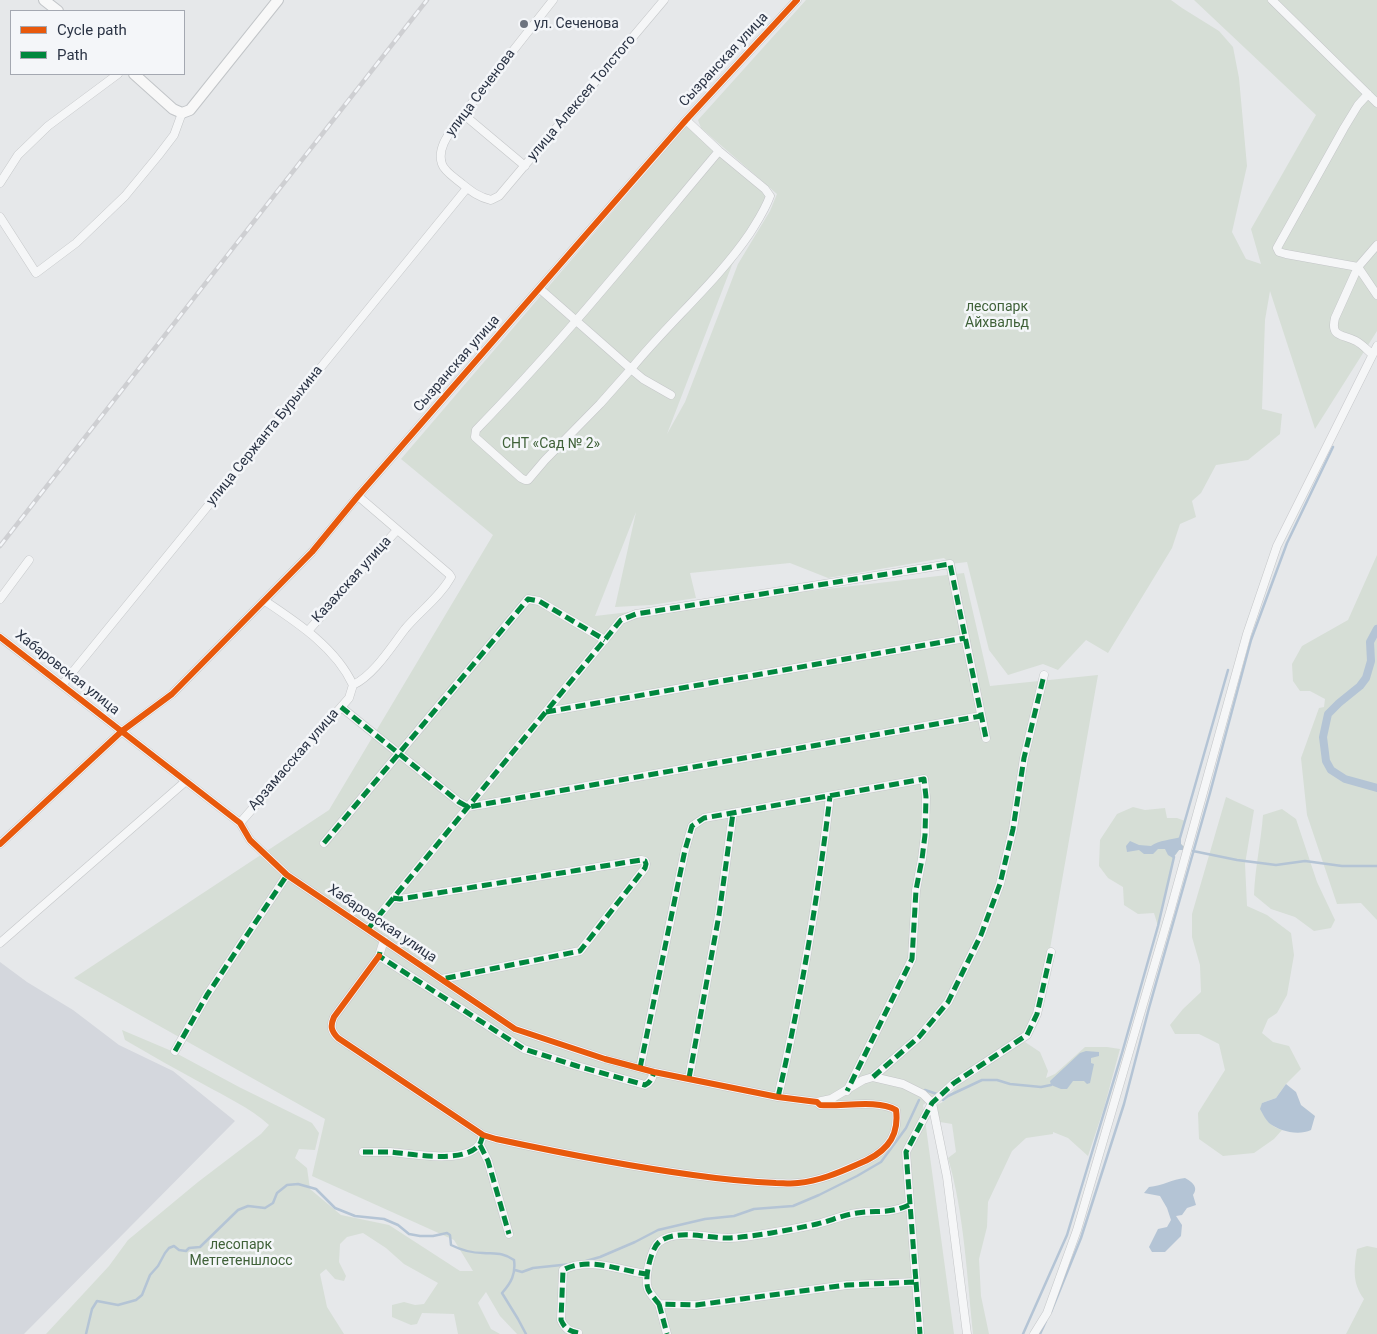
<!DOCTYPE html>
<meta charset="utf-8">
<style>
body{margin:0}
#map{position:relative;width:1377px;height:1334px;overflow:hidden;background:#e6e8ea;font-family:Roboto,sans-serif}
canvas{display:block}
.legend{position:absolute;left:10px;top:10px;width:175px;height:65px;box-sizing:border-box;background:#f4f6f9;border:1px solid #a4a8b1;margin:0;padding:6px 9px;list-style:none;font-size:15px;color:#2b3445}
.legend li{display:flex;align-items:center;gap:10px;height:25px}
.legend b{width:25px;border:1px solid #a4a8b1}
</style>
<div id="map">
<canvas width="1377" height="1334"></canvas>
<ul class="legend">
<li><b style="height:6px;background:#e8590c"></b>Cycle path</li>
<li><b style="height:6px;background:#00873e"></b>Path</li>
</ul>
</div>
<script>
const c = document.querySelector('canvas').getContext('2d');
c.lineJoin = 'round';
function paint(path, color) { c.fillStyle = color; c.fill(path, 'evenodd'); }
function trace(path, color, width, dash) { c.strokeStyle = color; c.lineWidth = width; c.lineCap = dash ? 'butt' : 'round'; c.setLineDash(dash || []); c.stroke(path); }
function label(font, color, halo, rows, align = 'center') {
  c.font = font + ' Roboto,sans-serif'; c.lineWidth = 5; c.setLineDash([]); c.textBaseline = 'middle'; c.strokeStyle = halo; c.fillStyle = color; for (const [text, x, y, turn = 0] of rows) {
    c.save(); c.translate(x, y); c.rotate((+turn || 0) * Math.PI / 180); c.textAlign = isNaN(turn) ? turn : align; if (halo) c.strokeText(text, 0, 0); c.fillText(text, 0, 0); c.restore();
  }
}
paint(new Path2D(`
 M0,962L27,982L73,1010L119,1045L173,1071L235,1121L24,1334H0Z`), '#d4d7dd');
paint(new Path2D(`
 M806,0H1171L1182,8L1219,31L1233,47L1239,78L1247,166L1232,232L1246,259L1261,264L1251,229L1316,115L1194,0H1377V331L1315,429L1270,291L1265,320L1262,409L1282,414L1280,434L1248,460L1216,465L1201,493L1192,501L1196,517L1180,524L1172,548L1108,653L1086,640L1058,670L1043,664L1008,675L989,650L967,562L950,564L944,558L828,578L790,563L690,573L696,598L651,605L615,607L636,512L595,616L964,573L990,686L1098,675L1037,1023L923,1105L954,1334H517L500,1316L486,1292L478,1303L491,1329L500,1334H458L454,1314L422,1313L417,1324L411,1325L392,1317V1305L404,1302L415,1305L424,1304L438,1283L404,1264L386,1248L363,1233L347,1237L340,1244L339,1262L346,1276L344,1281L335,1279L326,1269L320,1274L327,1307L344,1334H46L109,1266L128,1240L198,1182L261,1134L269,1125C249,1107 226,1097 203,1084C177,1070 151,1055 125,1040L122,1030L174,1052L239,1087L312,1123L319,1133L315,1150L299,1149L295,1158L307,1168L310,1189L341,1215L389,1225L460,1271H473L454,1240L312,1176L325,1119L74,978L329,810L493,535L401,459L691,120L775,195L732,265L667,434L685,402L738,264L770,211L777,194L701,128L698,120Z
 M1377,555V920L1361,903L1337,904L1307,815L1301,758L1319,708L1324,707L1325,699L1310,691H1300L1293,681L1292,664L1302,646L1348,620Z
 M1226,797L1254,810L1245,864L1247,906L1267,915L1291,933L1294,955L1287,995L1277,1013L1268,1019L1262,1033L1273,1042L1289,1046L1301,1069L1286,1084L1276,1098L1262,1103C1263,1118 1268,1125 1282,1130L1274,1139L1254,1153L1223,1156L1199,1139L1198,1113L1225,1070L1219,1044L1199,1034H1175L1170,1025L1183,1009L1201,992L1200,965L1192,937V914Z
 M1133,807L1145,810L1165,808L1167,818H1177L1185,821L1181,837V844L1188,849L1179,850L1174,857L1158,926L1154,913L1138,914L1124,905L1123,887L1108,878L1099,866L1100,840L1117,814Z
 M1282,809L1296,819L1317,882L1335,920L1331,928L1314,931L1295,917L1271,909L1254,895C1255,868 1261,842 1263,815Z
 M1025,1042L1040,1052L1048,1071L1046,1078L1055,1074L1085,1047H1107L1120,1049L1104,1108L1088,1156L1068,1138L1053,1132V1134L1026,1138L1012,1151L988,1202L987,1227L979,1259L981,1296L989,1334H973C967,1277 964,1212 948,1158L956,1152L952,1124L940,1122L936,1105C948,1101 948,1096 956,1088C960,1083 967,1080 972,1077C990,1066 1005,1048 1025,1042Z
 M1367,1246L1377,1248V1334H1346L1364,1299C1352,1283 1354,1268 1357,1249Z`), '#d6ded6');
paint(new Path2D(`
 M1181,837V844L1187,850H1179L1173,858L1168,855L1165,849H1158L1153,854H1144L1139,850L1127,852L1126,846L1130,841L1139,845L1151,846C1159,840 1171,840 1181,837Z
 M1086,1051L1099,1052V1056L1091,1058V1063L1094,1064L1090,1083L1087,1084L1084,1081H1073L1067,1089H1061L1051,1085L1050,1081L1080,1053Z
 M1286,1084L1296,1092L1301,1105L1315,1116L1311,1130C1298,1136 1279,1131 1269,1123C1265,1119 1263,1114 1260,1109L1262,1103L1276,1098Z
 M1185,1178C1192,1182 1199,1187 1193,1195L1196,1205L1187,1208L1182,1215L1176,1216L1182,1225L1181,1236L1165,1252H1152L1149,1247L1158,1229L1167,1227L1171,1220L1167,1208L1160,1196L1144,1193L1149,1187C1163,1186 1172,1179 1185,1178Z`), '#b4c4d5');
trace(new Path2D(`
 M1180,838L1228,670
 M1193,851L1237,860L1276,865L1305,861L1342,866H1377
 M925,1090L937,1094
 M943,1100L948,1096L982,1080H997L1010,1084L1041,1087L1051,1085
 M586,1261L600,1257L635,1242L658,1230L705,1219L734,1216L754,1209L793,1206L819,1195L857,1176L881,1162L906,1128L919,1100
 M515,1270L522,1272L533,1268L571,1264
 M1051,1312L1081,1238L1124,1104L1149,1008L1210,793L1251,640L1287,543L1333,447
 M86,1334L92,1309L97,1301L118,1305L136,1300L142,1295L150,1275L158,1266L165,1253L169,1248L174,1246L179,1250L186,1251L189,1248L200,1247L238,1210L248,1206L265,1208L273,1203L277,1193L287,1185L298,1184L316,1189L335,1208L355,1216L384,1219L398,1225L409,1234L420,1236H433L447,1233L450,1235L451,1245C461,1250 472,1253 483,1253C495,1254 503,1252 514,1260C516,1274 511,1283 502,1293L518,1319L526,1334
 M1023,1334L1067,1235L1122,1053L1158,926L1174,857
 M1040,1334L1046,1321`), '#b4c4d5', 2.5);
trace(new Path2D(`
 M1377,629L1370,642L1371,661L1366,678L1360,686L1339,703L1328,714L1323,737L1326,761L1331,770L1345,779L1377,788`), '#b4c4d5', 8);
const minor = new Path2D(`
 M553,0L460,118C452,130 436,147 442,164C444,171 455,178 461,183C471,191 478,197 491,200L499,196L664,0
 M1272,0L1377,103
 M1368,94L1358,105L1344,128L1277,248L1279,252L1286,254L1358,267L1335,318C1330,338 1343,334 1356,341C1362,344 1367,350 1372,354
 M463,114L525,166
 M0,183L18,155L48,126L118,74
 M0,217L36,273L76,243L125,196L158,156L174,135L182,113
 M1377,245L1358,267L1377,295
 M540,289L631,369C669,322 716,283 750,233C758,220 765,210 770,196L765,189L719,151L686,120
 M671,395L643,379L631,369L600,404L545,460L528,480H525L521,478L475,437L476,430C562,342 639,246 719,151
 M0,599L29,560
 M308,631L397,530
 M0,637L240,823L250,840L287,875L515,1029L605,1059L654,1072L778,1097L817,1102L820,1105C842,1107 877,1099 896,1110C900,1140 882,1155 856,1165C838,1173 819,1181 798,1183C791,1184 783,1183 776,1183C748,1182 721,1179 693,1175C627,1166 561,1153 496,1139L483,1135L338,1038C331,1031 330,1026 334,1017L379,956
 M62,685L467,188
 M353,685C374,675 391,647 405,629C420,611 440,597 451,577L449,574L358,496
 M341,707L459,802L468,807L981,716
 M546,712L965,638
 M240,823L349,698L353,685C336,648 298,623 265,601
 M324,843L528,599L539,601L605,640
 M0,844L122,731L172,694L312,552L358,496L686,120L797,0
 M393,898L400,899L641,860L645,861L646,864L645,868L580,951L442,979
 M368,929L621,620L636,614L950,564L986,738
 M384,940L379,956L524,1049L577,1066L645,1085C651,1082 652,1078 654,1072
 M0,943L186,781
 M175,1051L207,995L287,875
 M640,1068L685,850L692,826L704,818L924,779L926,797L925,835L922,859L916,890L912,959L847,1091
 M873,1077L919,1037L948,1002L981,935L1000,884L1013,829L1024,758L1044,675
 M689,1078L719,915L733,813
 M778,1097C801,998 818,897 830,796
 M817,1102L831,1099L863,1080L873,1077L903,1084L923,1094L932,1103L947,1177L967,1334
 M480,1145L488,1161L509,1234
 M363,1152C372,1152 381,1152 390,1152C412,1154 464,1164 479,1145C481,1143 482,1138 483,1135
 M909,1205C890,1214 877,1210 857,1213C843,1215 830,1221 817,1224C789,1230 759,1236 730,1238C710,1239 677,1228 659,1242C651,1249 644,1278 648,1289C650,1294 656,1300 659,1304L696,1305L847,1285L916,1282L906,1152L932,1103L954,1083L1027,1035L1037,1014L1051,952
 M916,1282L920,1334
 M659,1304L667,1334
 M578,1333C569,1331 565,1329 561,1320L563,1270C589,1256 621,1271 647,1274
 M1034,1334L1047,1313L1077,1230L1170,912L1247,634L1277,546L1377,346`);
const major = new Path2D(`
 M44,0L58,11
 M134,74L173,109L182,113L190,110L278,0`);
trace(minor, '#c4c6c8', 9);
trace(major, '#c2c5c8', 12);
trace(minor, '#f5f6f7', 8);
trace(major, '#f8f8f8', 10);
const rail = new Path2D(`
 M0,546L427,0`);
trace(rail, '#cecfd2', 4.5);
trace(rail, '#f4f6f9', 2.5, [8]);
trace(new Path2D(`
 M341,707L459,802L468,807L981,716
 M546,712L965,638
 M324,843L528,599L539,601L605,640
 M393,898L400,899L641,860L645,861L646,864L645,868L580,951L442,979
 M368,929L621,620L636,614L950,564L986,738
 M380,952L379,956L524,1049L577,1066L645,1085C651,1082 652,1078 654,1072
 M175,1051L207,995L287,875
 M640,1068L685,850L692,826L704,818L924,779L926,797L925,835L922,859L916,890L912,959L847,1091
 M873,1077L919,1037L948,1002L981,935L1000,884L1013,829L1024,758L1044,675
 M689,1078L719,915L733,813
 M778,1097C801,998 818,897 830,796
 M480,1145L488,1161L509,1234
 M363,1152C372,1152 381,1152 390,1152C412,1154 464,1164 479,1145C481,1143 482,1138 483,1135
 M909,1205C890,1214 877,1210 857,1213C843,1215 830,1221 817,1224C789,1230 759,1236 730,1238C710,1239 677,1228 659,1242C651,1249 644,1278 648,1289C650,1294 656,1300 659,1304L696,1305L847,1285L916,1282L906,1152L932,1103L954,1083L1027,1035L1037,1014L1051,952
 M916,1282L920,1334
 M659,1304L667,1334
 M578,1333C569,1331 565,1329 561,1320L563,1270C589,1256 621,1271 647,1274`), '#00873e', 5, [10, 5]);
trace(new Path2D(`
 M0,637L240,823L250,840L287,875L515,1029L605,1059L654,1072L778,1097L817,1102L820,1105C842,1107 877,1099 896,1110C900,1140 882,1155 856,1165C838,1173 819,1181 798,1183C791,1184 783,1183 776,1183C748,1182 721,1179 693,1175C627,1166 561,1153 496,1139L483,1135L338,1038C331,1031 330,1026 334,1017L379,956
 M0,844L122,731L172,694L312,552L358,496L686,120L797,0`), '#e8590c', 6);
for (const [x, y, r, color] of [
 [524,24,5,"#6c737f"]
]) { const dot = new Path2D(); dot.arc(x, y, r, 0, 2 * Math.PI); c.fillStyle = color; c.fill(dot); trace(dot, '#f4f6f9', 2); }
label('14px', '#2b3445', '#f4f6f9', [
 ["ул. Сеченова",534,24]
], 'left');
label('14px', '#2b3445', '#f4f6f9', [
 ["Сызранская улица",724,60,-47],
 ["улица Сеченова",481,93,-53],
 ["улица Алексея Толстого",582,98,-50],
 ["Сызранская улица",457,364,-49],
 ["улица Сержанта Бурыхина",265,436,-51],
 ["Казахская улица",352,580,-48],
 ["Хабаровская улица",67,673,38],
 ["Арзамасская улица",294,760,-49],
 ["Хабаровская улица",382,924,34]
]);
label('14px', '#3f6138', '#f4f6f9', [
 ["лесопарк",997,307],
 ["Айхвальд",997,323],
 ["СНТ «Сад № 2»",551,444],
 ["лесопарк",241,1245],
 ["Метгетеншлосс",241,1261]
]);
</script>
